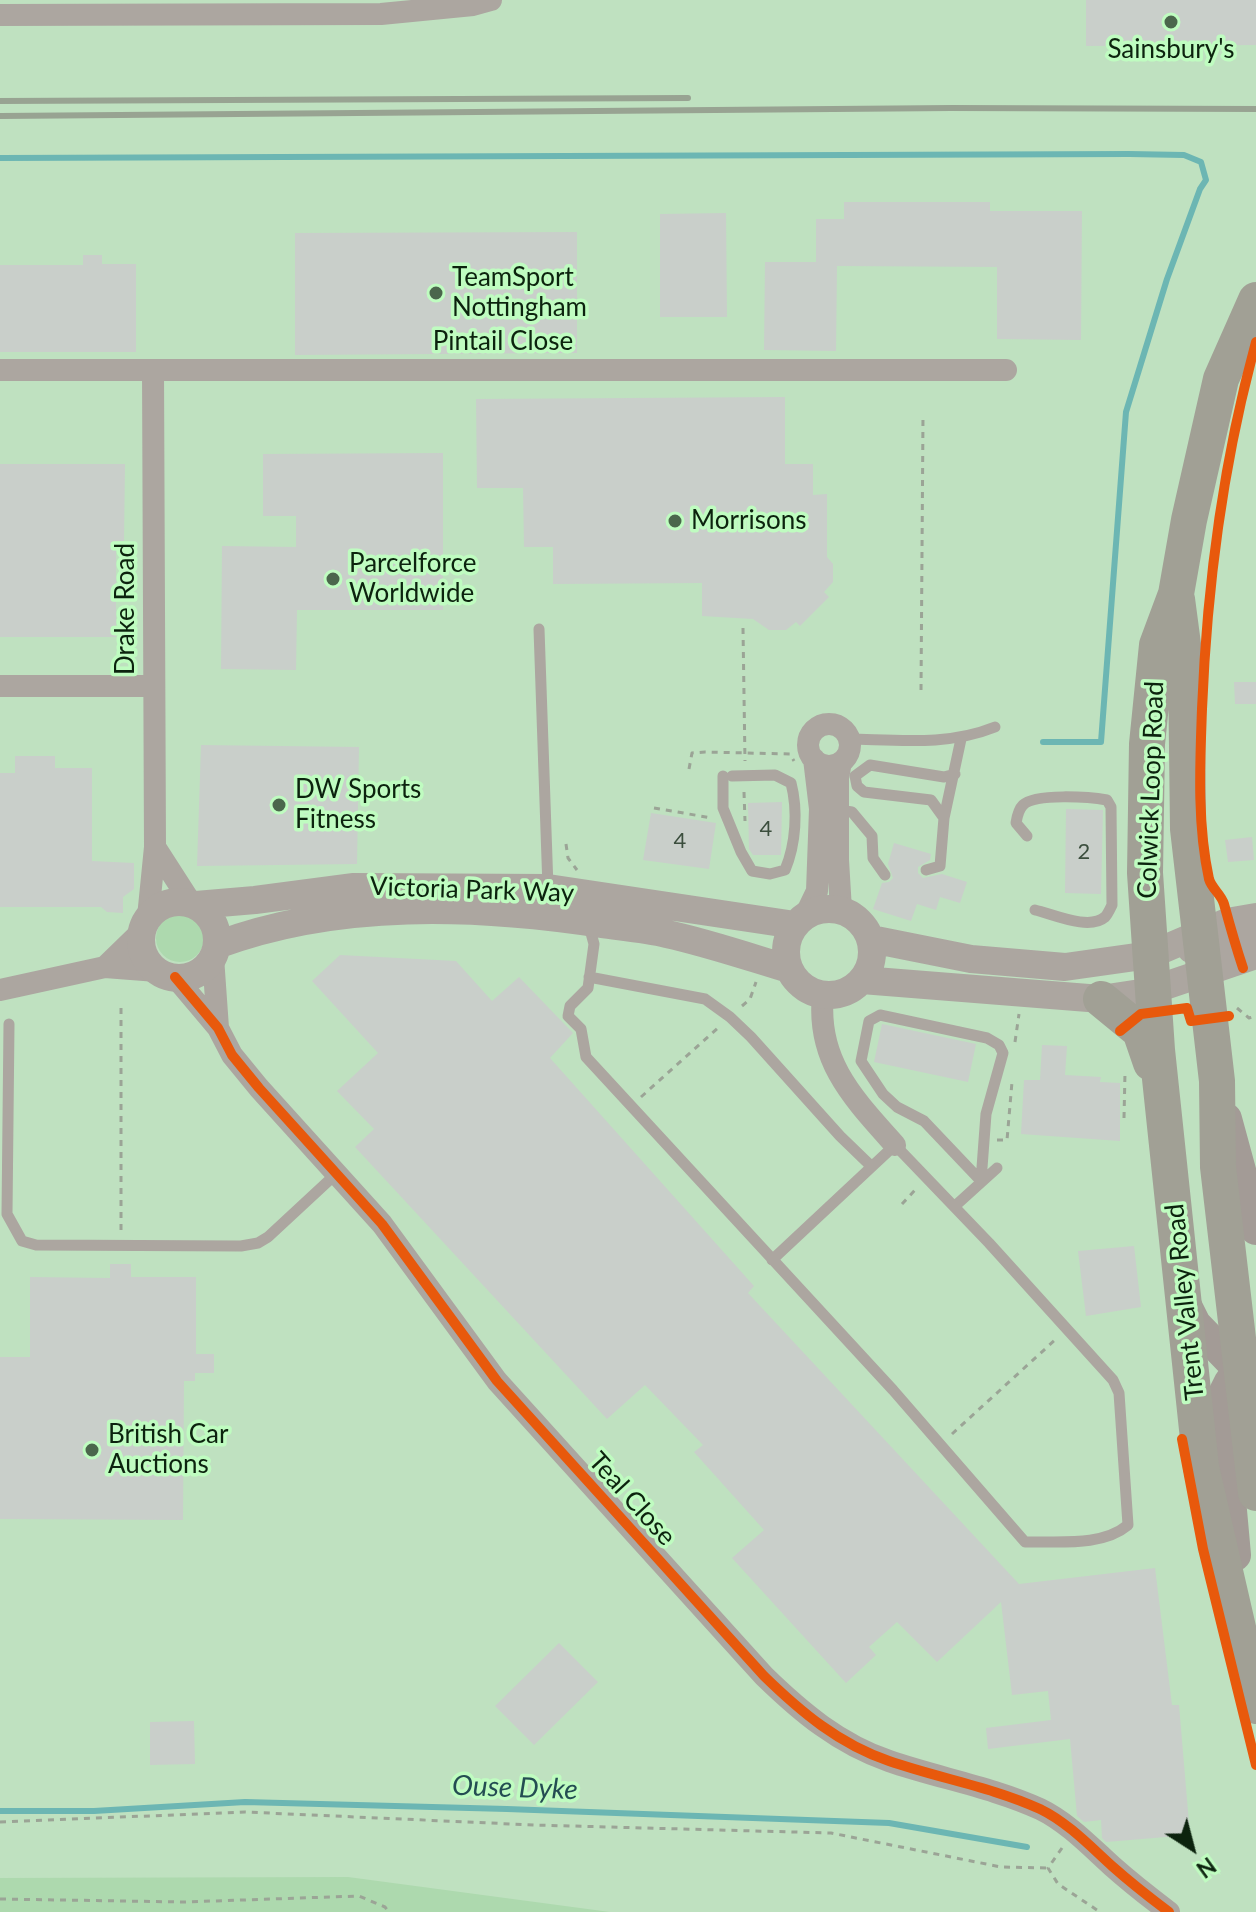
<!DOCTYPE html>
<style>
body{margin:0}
#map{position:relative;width:1256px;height:1912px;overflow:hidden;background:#bfe1c0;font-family:Lato,sans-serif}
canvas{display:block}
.north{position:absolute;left:1152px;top:1808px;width:80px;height:80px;-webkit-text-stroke:6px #bffcc0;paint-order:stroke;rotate:144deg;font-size:22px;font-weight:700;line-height:32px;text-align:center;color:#0c230e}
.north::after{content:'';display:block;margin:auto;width:28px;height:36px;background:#0c230e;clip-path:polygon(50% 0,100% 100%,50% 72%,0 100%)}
</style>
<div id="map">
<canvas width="1256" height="1912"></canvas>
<div class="north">N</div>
</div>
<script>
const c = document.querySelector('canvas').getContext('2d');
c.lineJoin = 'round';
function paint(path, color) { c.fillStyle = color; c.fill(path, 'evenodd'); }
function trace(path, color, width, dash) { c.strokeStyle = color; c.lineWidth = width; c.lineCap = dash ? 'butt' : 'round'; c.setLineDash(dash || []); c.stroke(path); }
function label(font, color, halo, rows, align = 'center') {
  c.font = font + ' Lato,sans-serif'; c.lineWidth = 7; c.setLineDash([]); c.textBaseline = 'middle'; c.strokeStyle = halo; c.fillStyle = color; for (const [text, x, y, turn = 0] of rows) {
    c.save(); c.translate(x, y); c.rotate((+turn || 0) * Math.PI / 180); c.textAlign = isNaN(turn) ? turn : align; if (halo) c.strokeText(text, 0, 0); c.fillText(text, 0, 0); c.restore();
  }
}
paint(new Path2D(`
 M156 938a24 24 0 1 1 48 0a24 24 0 1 1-48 0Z
 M348,1877L610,1912H0V1878Z`), '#add9ae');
trace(new Path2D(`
 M0,158L1129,154L1184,155L1201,162L1206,180L1200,189L1167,279L1126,412L1101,742H1043
 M0,1811H94L245,1802L507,1809L889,1823L1027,1847`), '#6cb6b3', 6);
paint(new Path2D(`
 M1086,0H1256V45L1086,46Z
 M844,202H990V211H1082L1081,340L997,339V267L837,266L836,351L764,350L765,262H816V219H844Z
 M726,213L727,317H660V214Z
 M577,232V353L295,355V233Z
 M83,255H102V264H136V352H0V265H83Z
 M785,397V464H813V495L827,494V557L833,564V582L824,592L829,597L800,626L796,622L786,630H769L753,619L702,616V583L553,584V547H524L523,488H477L476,399Z
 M443,453V610H297L296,670L221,669L222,546L296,547V516H263V454Z
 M0,464H125L124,541H116V637H0Z
 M1234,682H1256V704H1235Z
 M201,745L359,747L357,864L197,866Z
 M15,756H55V768H92V861L134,863V889L123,897V913L107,912L101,907H0V773H15Z
 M782,802L781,855H753L749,849L748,803Z
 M1066,809L1103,810L1101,894L1065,893Z
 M651,813L716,823L709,869L643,860Z
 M1252,837L1254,860L1228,862L1225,840Z
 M894,843L931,854L930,860L918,867V873L923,878L942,874L967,882L960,903L940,897L936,910L917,904L911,921L873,909L882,883L889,882L893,878L888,864Z
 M340,955L456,961L492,1001L519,977L573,1033L550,1058L754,1286L748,1293L1019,1584L1155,1568L1172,1705H1179L1190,1835L1106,1842L1102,1838L1101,1820L1084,1822L1077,1816L1070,1739L988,1749L986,1728L1051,1720L1048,1691L1012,1695L1001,1602L937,1662L897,1622L869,1647L876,1655L846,1683L732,1558L764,1530L694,1452L703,1445L645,1385L607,1419L355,1147L374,1129L337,1091L378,1053L312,981Z
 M882,1024L976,1044L968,1082L874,1062Z
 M1042,1045L1067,1046L1065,1075L1101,1077L1100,1082L1120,1083V1141L1021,1134L1024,1080H1040Z
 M1134,1246L1141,1307L1086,1316L1078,1251Z
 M110,1264H131V1277H196V1354H214V1373H195V1381H184L183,1520L0,1519V1357H30V1277L110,1278Z
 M559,1643L598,1682L534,1745L495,1706Z
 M194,1721L195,1764L150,1765V1722Z`), '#c9cfca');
trace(new Path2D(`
 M743,628L745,761
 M921,690L923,416
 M689,769L692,753L705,752L790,754L794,761
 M744,792L745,821
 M654,808L712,818
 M566,844L568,858L577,870
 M742,1006L750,999L756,982
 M1237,1008L1249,1018L1256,1016
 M1015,1042L1019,1014
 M641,1097L719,1027
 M1124,1118L1125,1073
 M997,1140H1007L1012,1082
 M902,1204L916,1189
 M121,1230V1006
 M952,1434L1056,1339
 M0,1822L245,1812L534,1825L831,1833L1001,1867L1048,1868
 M1062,1848L1048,1868L1058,1884L1100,1912
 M0,1899L184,1902L359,1896L385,1907L389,1912`), '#9ba496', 3, [6, 6]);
trace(new Path2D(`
 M539,629L548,888
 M849,739C899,740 948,746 995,727
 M723,776V808L741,852L752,871L770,874L785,870C796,844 798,810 791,783L775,775L732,776
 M839,810L852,812L872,836L873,858L885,875
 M944,818L931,800L864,792L857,786L855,776L870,765L944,777L955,774
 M1027,836L1016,823C1017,817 1018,810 1023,805C1035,793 1090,797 1107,800L1111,807L1112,905C1110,909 1108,914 1105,917C1089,931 1053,914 1035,910
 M926,870L940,866L944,818L961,739
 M584,925L591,933L594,944L588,988L570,1006L568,1016L581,1029L586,1057L893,1390L1025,1542C1058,1541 1102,1547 1128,1525L1119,1393L1113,1380L989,1243L895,1145L772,1260
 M589,977L705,999L730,1017L751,1037L840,1136L871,1166
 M880,1015L987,1038L999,1045L1003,1053L986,1114L981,1181L924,1121L897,1107L883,1094L861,1061L869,1021Z
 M9,1024L7,1214L22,1241L36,1245L241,1246L258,1243L268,1237L337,1173
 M955,1206L997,1168`), '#aca6a0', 11);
trace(new Path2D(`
 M0,15L381,14L473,5L491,0
 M0,370H1006
 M0,686H154
 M808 745a21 21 0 1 1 42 0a21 21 0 1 1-42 0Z
 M841,762L838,778V860L841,910
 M155,847L191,903
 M805,916L817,891L820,809L814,759
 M148,917L155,847L153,371
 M213,957L218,1028
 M105,967L141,932
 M175,977L218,1028L232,1055L259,1088L382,1224L497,1381L764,1676C801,1712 839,1744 889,1761C938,1778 992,1787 1040,1809C1067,1822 1090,1846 1112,1866C1130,1882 1149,1897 1169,1912
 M0,990L105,967L157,971
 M823,995C816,1061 854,1099 895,1145`), '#aca6a0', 22);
trace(new Path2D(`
 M141 940a38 38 0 1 1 76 0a38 38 0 1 1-76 0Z
 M196,905L255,900L354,887L548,888L795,925
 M786 952a43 43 0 1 1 86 0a43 43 0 1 1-86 0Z
 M871,939L971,959L1065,967L1150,955L1227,922L1256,917
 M217,945C338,900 475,905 601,924C622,927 645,929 667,934C708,943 749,957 789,969
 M1191,949L1201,951L1256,935
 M862,980L1101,999L1147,992L1256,955`), '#aca6a0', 28);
trace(new Path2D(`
 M1226,1119L1256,1229
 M1185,1304L1195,1324L1252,1383
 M1235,1555L1221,1400L1230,1382L1256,1369`), '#a39b96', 32);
trace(new Path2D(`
 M1256,300L1221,379L1189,520L1176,594L1157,645L1147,744L1145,873L1157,1050L1201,1467L1256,1706
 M1177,599L1186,667L1188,829L1217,1081L1218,1167L1256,1493
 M1101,999L1140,1031L1151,1063`), '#a1a095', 36);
trace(new Path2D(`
 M0,101L688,98
 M0,116L952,108L1256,109`), '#98a392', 6);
trace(new Path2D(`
 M1243,968C1236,947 1230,926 1224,904C1221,894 1212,889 1209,879C1197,824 1200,764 1202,709C1207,585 1223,462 1256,342
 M175,977L218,1028L232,1055L259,1088L382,1224L497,1381L764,1676C801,1712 839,1744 889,1761C938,1778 992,1787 1040,1809C1067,1822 1090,1846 1112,1866C1130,1882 1149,1897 1169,1912
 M1120,1031L1141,1014L1187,1008L1191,1021L1229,1016
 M1182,1439L1203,1549L1256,1765`), '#e8590c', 10);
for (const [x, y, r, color] of [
 [1171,22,8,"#4b664c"],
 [436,293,8,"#4b664c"],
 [675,521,8,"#4b664c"],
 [333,579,8,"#4b664c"],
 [279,805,8,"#4b664c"],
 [92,1450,8,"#4b664c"]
]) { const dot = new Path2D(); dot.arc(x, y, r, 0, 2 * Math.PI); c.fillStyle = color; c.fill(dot); trace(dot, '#bffcc0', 3); }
label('22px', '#3b4e3d', null, [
 ["4",766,829],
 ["4",680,841],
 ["2",1084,852]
]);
label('26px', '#0c230e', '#bffcc0', [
 ["Sainsbury's",1171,50,"center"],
 ["TeamSport",452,278],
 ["Nottingham",452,308],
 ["Morrisons",691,521],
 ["Parcelforce",349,564],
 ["Worldwide",349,594],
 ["DW Sports",295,790],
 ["Fitness",295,820],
 ["British Car",108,1435],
 ["Auctions",108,1465]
], 'left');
label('26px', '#0c230e', '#bffcc0', [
 ["Pintail Close",503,342],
 ["Drake Road",126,609,-90],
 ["Colwick Loop Road",1151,790,-88],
 ["Victoria Park Way",472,890,2],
 ["Trent Valley Road",1185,1302,-96],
 ["Teal Close",632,1499,48]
]);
label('italic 28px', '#244d52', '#bffcc0', [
 ["Ouse Dyke",515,1788,2]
]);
</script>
